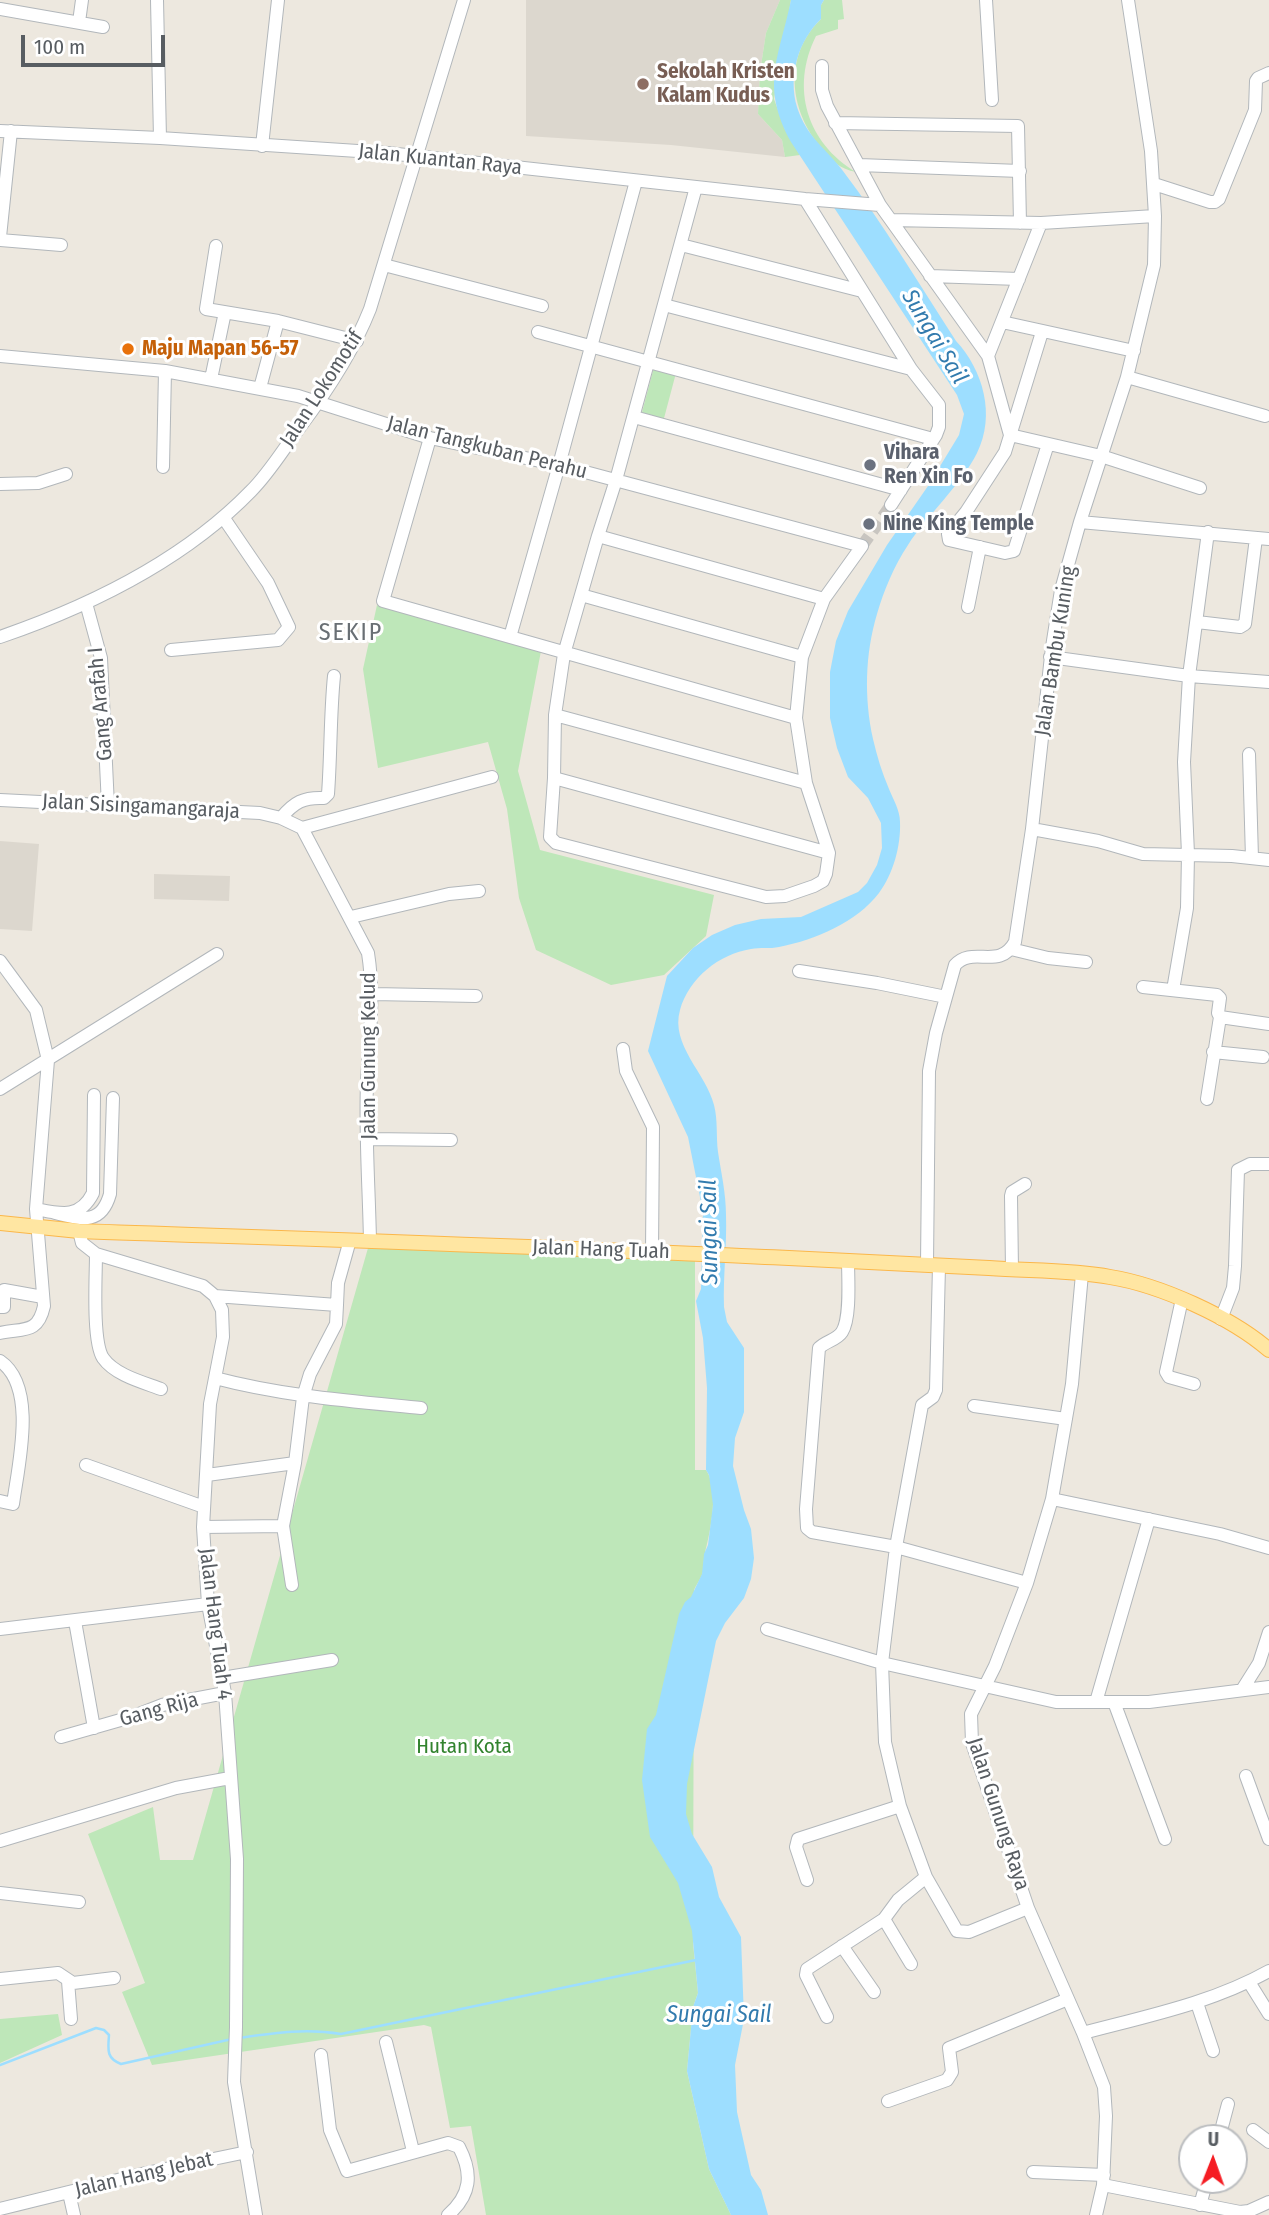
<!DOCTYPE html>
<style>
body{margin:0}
#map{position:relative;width:1269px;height:2215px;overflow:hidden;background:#ede8df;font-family:"Fira Sans Condensed",sans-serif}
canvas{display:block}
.north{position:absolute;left:1178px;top:2124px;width:70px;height:70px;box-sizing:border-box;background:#fff;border:2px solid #bcbec0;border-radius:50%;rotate:1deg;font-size:19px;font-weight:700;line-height:28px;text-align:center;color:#585d62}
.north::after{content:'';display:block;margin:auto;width:24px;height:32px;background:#f51d23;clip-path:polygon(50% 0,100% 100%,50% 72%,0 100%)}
.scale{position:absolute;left:21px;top:35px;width:144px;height:32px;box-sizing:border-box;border:4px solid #585d62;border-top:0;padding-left:9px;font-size:21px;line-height:24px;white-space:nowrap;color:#585d62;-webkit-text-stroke:5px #fff;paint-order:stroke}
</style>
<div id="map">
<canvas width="1269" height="2215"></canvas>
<div class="north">U</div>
<div class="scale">100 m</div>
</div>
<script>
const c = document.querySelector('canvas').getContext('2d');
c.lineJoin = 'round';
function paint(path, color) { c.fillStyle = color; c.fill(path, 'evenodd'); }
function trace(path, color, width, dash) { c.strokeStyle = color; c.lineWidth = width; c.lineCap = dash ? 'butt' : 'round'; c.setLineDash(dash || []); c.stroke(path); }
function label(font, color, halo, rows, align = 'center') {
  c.font = font + ' "Fira Sans Condensed",sans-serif'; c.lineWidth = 6; c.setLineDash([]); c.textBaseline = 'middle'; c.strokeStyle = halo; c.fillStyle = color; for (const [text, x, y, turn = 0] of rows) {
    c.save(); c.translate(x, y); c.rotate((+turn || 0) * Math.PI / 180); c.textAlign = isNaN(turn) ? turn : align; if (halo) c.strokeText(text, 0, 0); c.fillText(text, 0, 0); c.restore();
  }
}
paint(new Path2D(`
 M526,0H780L766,33L760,72L758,114L782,140L785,157L671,145L526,136Z
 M0,841L39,844L32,931L0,929Z
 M154,874L230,876L229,901L154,899Z`), '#dcd7ce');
paint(new Path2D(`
 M780,0H791L774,99L785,129L800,155L785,157L782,140L758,114L760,72L766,33Z
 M824,0H842L844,19L838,20V29L816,36C790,88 807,143 856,172C840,169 831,161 821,148C789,109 783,56 821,19V5Z
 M654,367L676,373L663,422L641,416Z
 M377,605L541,651L518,771L540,850L714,895L706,936L664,975L611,985L536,950L519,898L507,809L488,742L378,768L363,669Z
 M370,1241L695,1259V1470H706C720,1490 710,1532 705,1553C703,1560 705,1568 702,1575C700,1580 696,1585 694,1590L693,1943L698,1993L693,2007L687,2071L709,2169L731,2215H486L471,2126L450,2128L431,2027L424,2025L152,2065L122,1992L145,1983L88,1834L153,1807L160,1860H193Z
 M58,2014L62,2035L0,2063V2019Z`), '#bee7b9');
paint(new Path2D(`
 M791,0H824L821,5V19C798,41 788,76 797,107C807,138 826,148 843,171C884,225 919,284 956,341C983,370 996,415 977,453C962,484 927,515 908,545C894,566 884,590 877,614C865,654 864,698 873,739C877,756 882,773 889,789C893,799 900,810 900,822C901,846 893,874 879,893C857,922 815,940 779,947C770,949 760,947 751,949C719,954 689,978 680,1010C670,1045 706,1073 714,1105C718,1120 716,1137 718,1152C721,1172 726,1193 726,1215C727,1245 723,1276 724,1307L727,1322L744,1348V1412L735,1438L733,1466L744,1510L751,1529L754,1558L751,1579L744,1598L725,1623L716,1641L687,1784L686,1814L692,1834L712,1867L719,1897L741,1937L744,2019L735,2065L737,2112L751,2175L761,2190L768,2215H731L709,2169L687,2071L693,2007L698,1993L692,1931L678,1883L650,1837L642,1780L647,1729L656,1715L679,1614L685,1602L691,1597L702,1574L704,1554L708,1545L713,1505L709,1475L706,1470L707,1388L703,1338L696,1301L701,1289L703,1212L688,1137L648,1051L667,976L693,948L712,935L735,925L761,919L801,917L858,892L867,883L877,865L882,848L881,823L868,798L848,777L837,748L830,718V672L836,641L848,611L887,545L928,486L959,435L964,414L957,395L791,142C760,85 779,58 791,0Z`), '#9ddeff');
trace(new Path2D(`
 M239,2038C274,2033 306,2028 341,2034L696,1960
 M0,2065L96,2028L104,2030L109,2035C108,2050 106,2058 121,2064L232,2039`), '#9ddeff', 2.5);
trace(new Path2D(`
 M862,546L891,505`), '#c8c5c0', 12, [12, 6]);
const minor = new Path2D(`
 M157,0L160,138
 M986,0L992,100
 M0,9L103,27
 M79,22L82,0
 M822,66V90L827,106L880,205L988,356L1010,435
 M835,123L1018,126L1020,223
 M0,131L160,138L388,153L805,199L880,205
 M262,146L278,0
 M859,165L1020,171
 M1154,184L1210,202H1215L1219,199L1255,110L1256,81L1258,78L1269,73
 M805,199L911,369L939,405V427L936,435L891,505
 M891,220L1041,223L1155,216
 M0,237L11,131
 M0,240L61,245
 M681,245L862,291
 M216,246L206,309L278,321L357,341
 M384,265L542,306
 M930,276L1019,279
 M664,305L911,369
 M1002,322L1134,351
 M538,332L933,439
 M1042,332L1005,452L966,512L948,534L949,540L1005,553L1014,551L1048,444
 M0,356L165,371L298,396L430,438L559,465L862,546L824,599L802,657L796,718L806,783L829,853L826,874L823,881L814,886L785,896L766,897L556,843L550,837L554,778L555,715L564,654L598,536L616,480L696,187
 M988,356L1041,223
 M1127,377L1265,416
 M211,379L225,312
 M260,388L278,321
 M634,417L901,490
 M1010,435L1101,456L1200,488
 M430,438L383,601L796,718
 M163,467L165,371
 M0,484L38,483L66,474
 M1080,522L1269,539
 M598,536L824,599
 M581,595L802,657
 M86,603L101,658L108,806
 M968,607L980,547
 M1197,622L1240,627L1245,624L1256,538
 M0,637C90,606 184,560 251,491C270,472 284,448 300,427C328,390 353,352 370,309L464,0
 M510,637L559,465L636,181
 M171,650L278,640L289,627L268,583L223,517
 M1050,657L1189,676L1269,682
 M555,715L806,783
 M1249,754L1252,858
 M554,778L829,853
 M0,800L260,813L281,818L302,828L368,953C375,997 369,1039 367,1083C365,1135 369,1188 370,1241
 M281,818C294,802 304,797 324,798L328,794C331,754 330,716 334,676
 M302,828L492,777
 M1032,829L1098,841L1143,854L1232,856L1269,860
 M351,917L449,894L479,891
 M1011,949L1048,958L1086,962
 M0,961L36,1010L48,1060L36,1209L44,1306C38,1334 24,1328 0,1333
 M799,971L877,983L946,997
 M1143,987L1217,995L1220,998L1218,1013L1220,1017L1269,1024
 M1173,990L1187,908L1188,854L1184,762L1189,676L1208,532
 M373,994L476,996
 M623,1049L626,1071L653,1127L652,1252
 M1213,1052L1263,1057
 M0,1089L217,954
 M1207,1099L1220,1017
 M368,1139L451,1140
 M36,1209C61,1214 80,1219 93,1193L94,1095
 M55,1213C81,1219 101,1226 110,1194L113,1098
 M79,1231L82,1243L96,1254L203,1286L215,1296L222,1310L223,1337L210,1404L203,1527L208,1604L225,1693L237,1859L236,2027L234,2082L256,2215
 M96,1254C96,1276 92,1341 103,1358C115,1375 142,1382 161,1389
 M848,1260C848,1278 851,1318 842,1332C837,1340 826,1341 819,1348L806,1509L807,1528L812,1532L896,1547L1027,1583
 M927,1264L929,1071L936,1033L955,965C973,945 999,971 1015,942L1032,829L1052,647L1061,590L1080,522L1127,377L1154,265L1155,216L1151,151L1128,0
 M939,1266L936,1390L933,1397L922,1405L896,1547L882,1663L885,1742L900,1806L926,1877L957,1931L969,1932L1028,1908
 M1012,1270L1011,1196L1012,1192L1025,1184
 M1082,1274L1072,1384L1052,1499L1027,1583L995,1666L971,1714L972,1743L1028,1908L1083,2033L1104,2087L1106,2116L1103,2185L1096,2215
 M215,1296L337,1305L338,1283L350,1240
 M1182,1299L1166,1372L1169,1377L1194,1384
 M0,1307H4V1290L43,1297
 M1221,1319L1233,1288L1235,1266L1238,1170L1250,1164H1269
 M0,1361C38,1387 18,1466 13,1504L0,1501
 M215,1378C283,1396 351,1401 421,1408
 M974,1406L1066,1419
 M86,1465L204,1507
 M207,1475L295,1463
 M1052,1499L1220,1534L1269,1548
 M203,1527L283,1526
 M292,1585L283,1526L295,1463L303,1397L310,1374L336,1324L337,1305
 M75,1621L94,1728
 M0,1629L208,1604
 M767,1629L882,1663L1056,1702H1149L1269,1687
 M222,1678L332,1660
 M1242,1690L1259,1663L1269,1632
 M1096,1702L1149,1519
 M1114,1702L1165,1839
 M61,1737L131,1717L162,1705L225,1693
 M1246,1776L1269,1839
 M0,1841L176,1788L230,1778
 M807,1880L796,1847L798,1839L900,1806
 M0,1893L79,1902
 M884,1919L911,1964
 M842,1946L874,1992
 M0,1979L58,1973L73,1983L114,1978
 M68,1981L71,2019
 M1249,1982L1269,2014
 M1197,2003L1213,2051
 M827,2017L806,1975L807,1969L884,1919L898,1900L926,1877
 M1083,2033C1147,2016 1212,2003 1269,1971
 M386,2042L413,2151
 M321,2055L330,2130L347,2171L448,2143L459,2147C473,2174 471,2195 448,2215
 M888,2101L947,2080L952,2072L949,2048L1068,1999
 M1253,2130L1269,2142
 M1219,2138L1228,2104
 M1033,2172L1104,2175
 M1103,2185L1240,2212L1249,2211L1269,2202
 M69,2193L74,2215
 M1200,2205L1207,2180
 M0,2209L146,2173L247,2152`);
const major = new Path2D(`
 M0,1223L79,1231C308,1239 536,1246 765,1257C840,1260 915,1264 989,1268C1029,1271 1071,1270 1110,1277C1160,1285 1231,1317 1269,1350`);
trace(minor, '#b2b7bb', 14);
trace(major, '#fbb74a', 16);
trace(minor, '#fff', 12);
trace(major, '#ffe6a2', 14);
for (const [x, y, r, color] of [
 [643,84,7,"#8d6e63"],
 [128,349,7,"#e8710a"],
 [870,465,7,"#6b7280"],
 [869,524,7,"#6b7280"]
]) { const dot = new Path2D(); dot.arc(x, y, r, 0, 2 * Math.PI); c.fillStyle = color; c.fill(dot); trace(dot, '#fff', 2.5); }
label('bold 21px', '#785e54', '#fff', [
 ["Sekolah Kristen",657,72],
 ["Kalam Kudus",657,96]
], 'left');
label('21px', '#585d62', '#fff', [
 ["Jalan Kuantan Raya",440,160,6],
 ["Jalan Lokomotif",322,389,-57],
 ["Jalan Tangkuban Perahu",487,448,14],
 ["Jalan Bambu Kuning",1056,651,-81],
 ["Gang Arafah I",101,704,-95],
 ["Jalan Sisingamangaraja",141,807,3],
 ["Jalan Gunung Kelud",369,1056,-90],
 ["Jalan Hang Tuah",601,1250,2],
 ["Jalan Hang Tuah 4",215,1624,83],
 ["Gang Rija",159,1710,-15],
 ["Jalan Gunung Raya",998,1814,72],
 ["Jalan Hang Jebat",144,2175,-13]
]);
label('bold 21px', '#c56008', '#fff', [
 ["Maju Mapan 56-57",142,349]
], 'left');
label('bold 21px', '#5b616d', '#fff', [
 ["Vihara",884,453],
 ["Ren Xin Fo",884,477],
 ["Nine King Temple",883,524]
], 'left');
label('21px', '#32832e', '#fff', [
 ["Hutan Kota",464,1747]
]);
label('italic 23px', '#327bae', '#fff', [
 ["Sungai Sail",934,337,59],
 ["Sungai Sail",710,1232,-91],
 ["Sungai Sail",719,2016]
]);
c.letterSpacing = '2px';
label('24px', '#696f74', '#fff', [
 ["SEKIP",351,633]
]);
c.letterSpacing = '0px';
</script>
